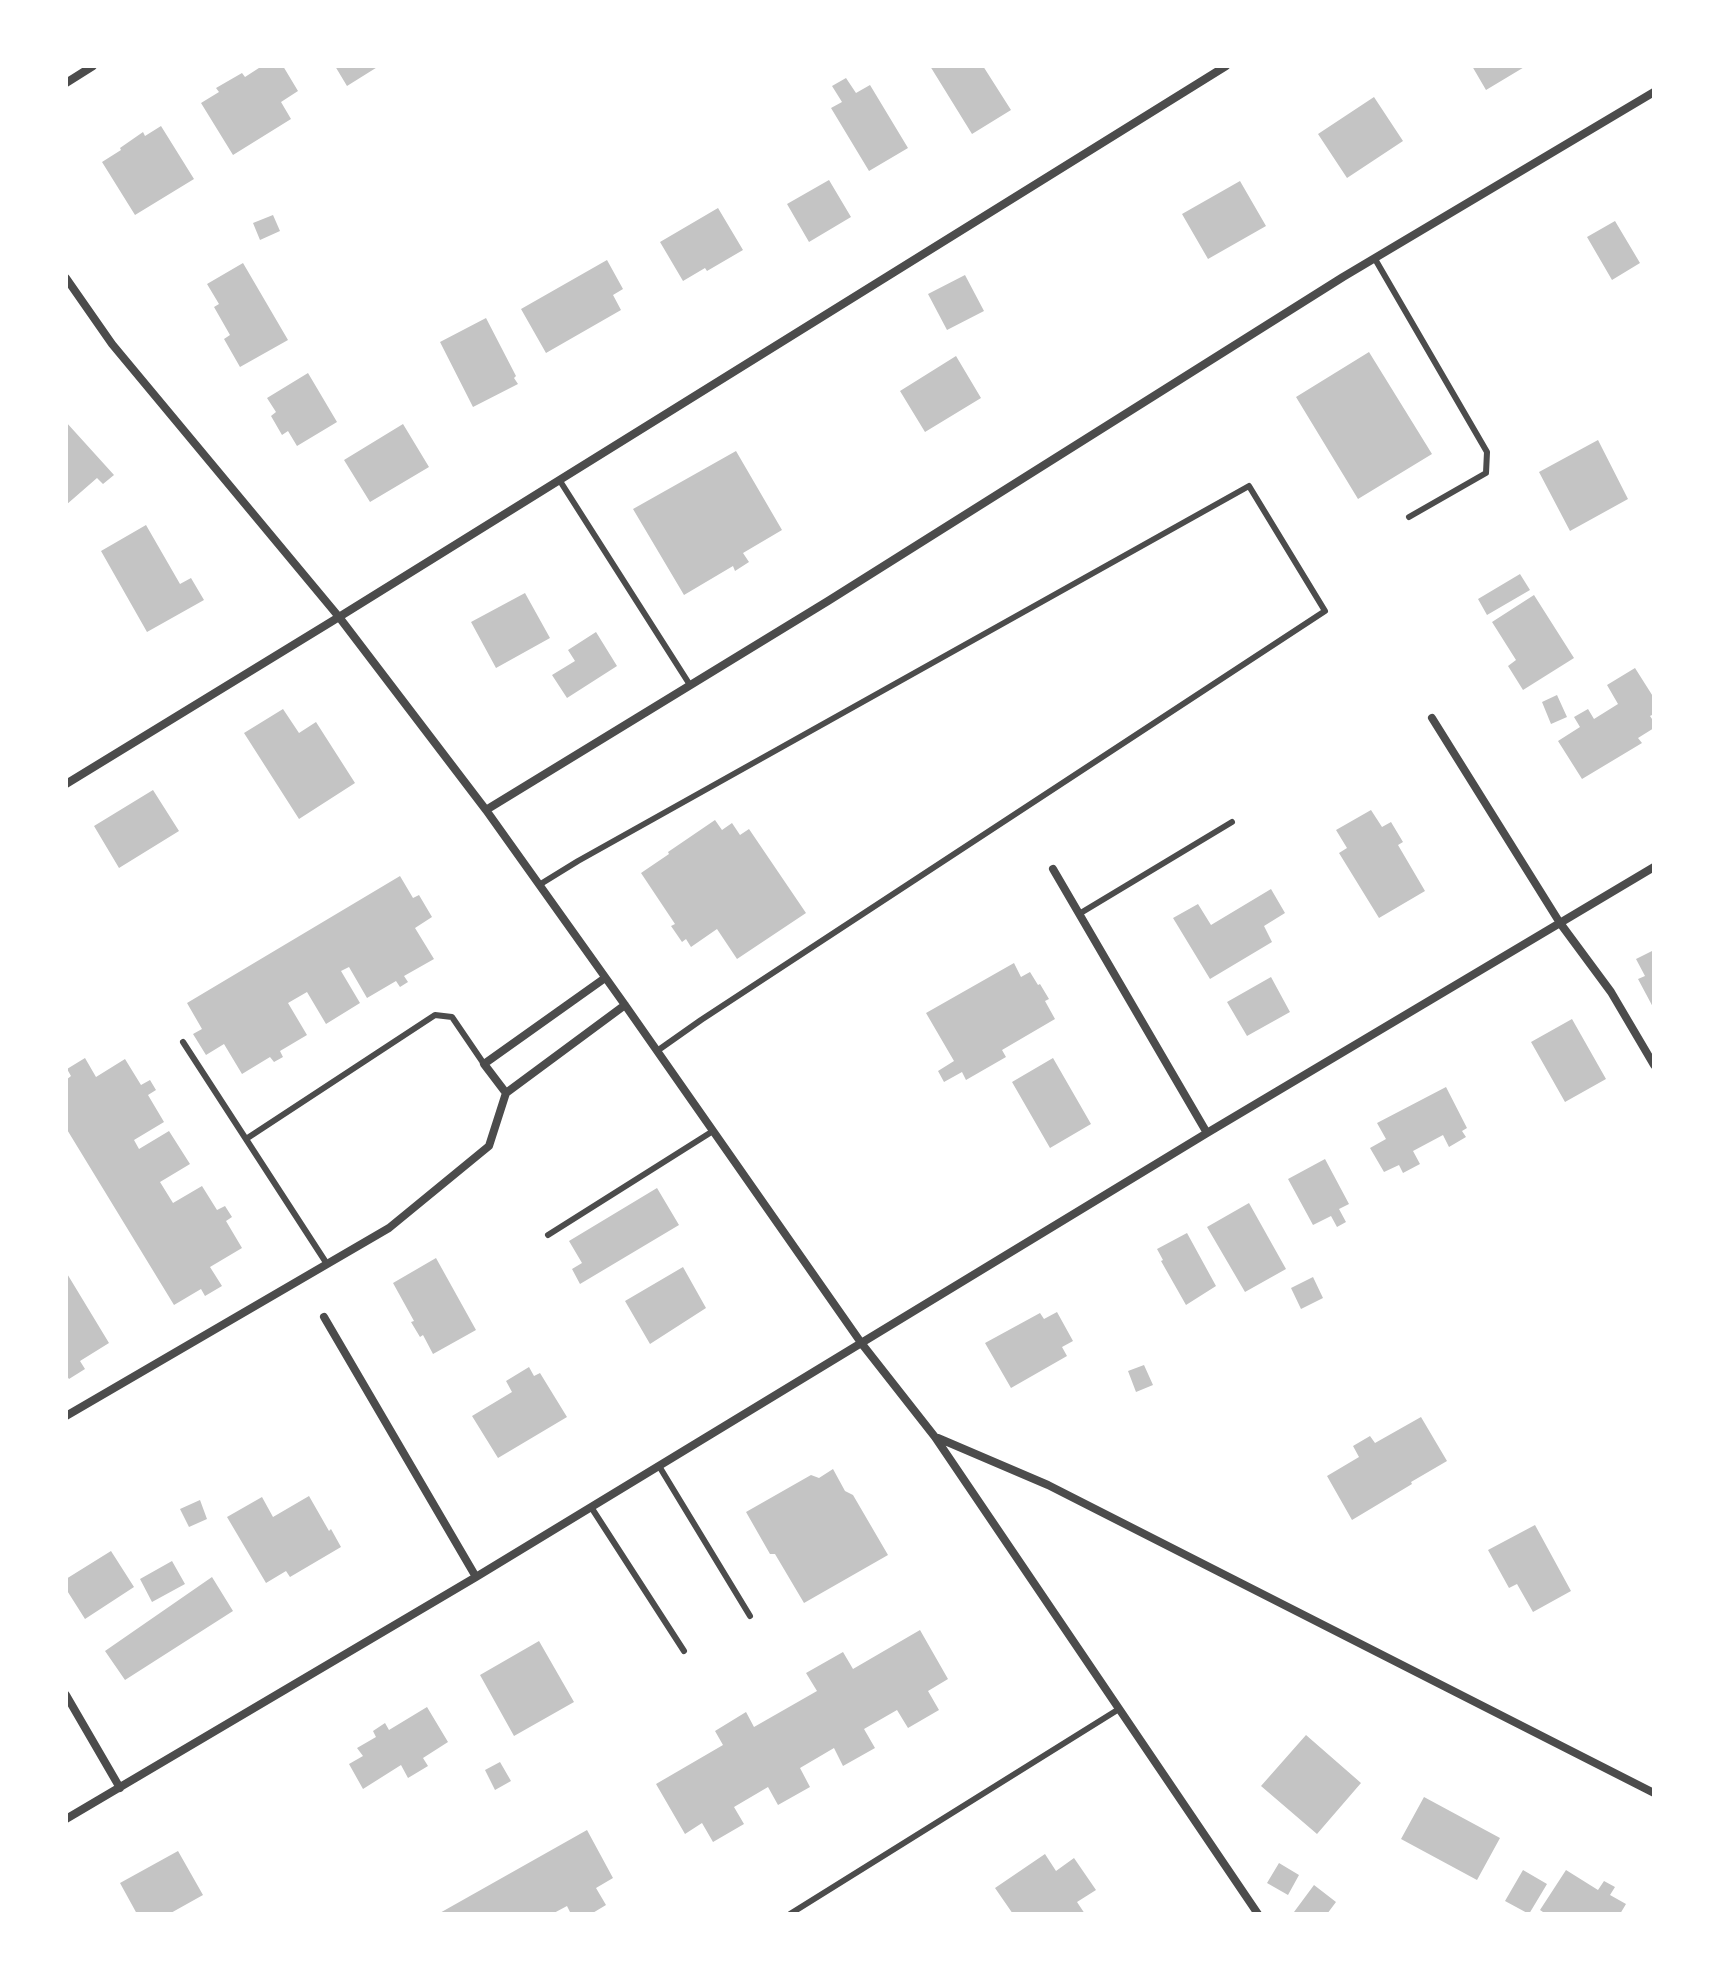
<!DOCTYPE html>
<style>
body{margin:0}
#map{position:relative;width:1720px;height:1980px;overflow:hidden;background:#fff;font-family:"Alegreya Sans",sans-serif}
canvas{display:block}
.frame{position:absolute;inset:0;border:68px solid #fff;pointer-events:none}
</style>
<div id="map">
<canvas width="1720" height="1980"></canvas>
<div class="frame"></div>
</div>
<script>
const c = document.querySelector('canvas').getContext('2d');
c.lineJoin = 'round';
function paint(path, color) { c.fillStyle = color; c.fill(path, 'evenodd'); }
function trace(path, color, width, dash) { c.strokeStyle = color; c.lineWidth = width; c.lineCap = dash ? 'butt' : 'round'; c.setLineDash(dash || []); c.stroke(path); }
paint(new Path2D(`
 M262,66H283L298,91L281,102L291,119L233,155L201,103L219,92L216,88L242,73L245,77Z
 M335,66H379L347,86Z
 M930,66H983L1011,110L972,134Z
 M1472,66H1526L1486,90Z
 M846,78L856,93L870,85L908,148L869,171L831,108L842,102L832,86Z
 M1374,97L1403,141L1347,178L1318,134Z
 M161,126L194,179L135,215L102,162L121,150L120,148L143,132L145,136Z
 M829,180L851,217L809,242L787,204Z
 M1240,181L1266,226L1208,259L1182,214Z
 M718,208L743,250L707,271L705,268L683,281L660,242Z
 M273,215L280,231L260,240L253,223Z
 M1615,221L1640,263L1612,280L1587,237Z
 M607,260L623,289L613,295L621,310L546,353L521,309Z
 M243,263L288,340L240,367L224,339L230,335L214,307L219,304L207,284Z
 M965,275L984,311L947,330L928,294Z
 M486,318L516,376L514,378L518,384L473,407L440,342Z
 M1369,352L1432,454L1358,499L1296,397Z
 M956,356L981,398L925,432L900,391Z
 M308,373L337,422L297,446L288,431L282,435L271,416L276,412L267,398Z
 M66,422L114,475L103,484L97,478L66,505Z
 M403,424L429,467L370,502L344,460Z
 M1598,440L1628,499L1570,531L1539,472Z
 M736,451L782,530L743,553L749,562L735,571L733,566L684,595L633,509Z
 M146,525L180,584L191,578L204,600L147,632L101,551Z
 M1520,574L1530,590L1487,615L1478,599Z
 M525,593L550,638L496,668L471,622Z
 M1534,595L1574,658L1523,690L1508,666L1516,660L1492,622Z
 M596,632L617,666L567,698L552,675L575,661L568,650Z
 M1635,668L1654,698V714L1650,716L1654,722V728L1638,738L1642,743L1582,779L1558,741L1580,727L1574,717L1588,709L1594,719L1618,704L1607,685Z
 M1557,695L1567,717L1551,724L1542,702Z
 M283,709L299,733L316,722L355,783L299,819L244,733Z
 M153,790L179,831L119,868L94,826Z
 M1371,810L1382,827L1391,822L1403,842L1398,845L1425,891L1379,918L1339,853L1347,848L1336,830Z
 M715,820L722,830L732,823L740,835L749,829L806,913L737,959L717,929L691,947L686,939L682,942L671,926L675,924L641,873L669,854L668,852Z
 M400,876L413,898L419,895L432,917L415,928L434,959L404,976L408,982L400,987L396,981L367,998L349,967L341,971L360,1003L326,1024L307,992L288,1003L307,1035L280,1051L283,1057L274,1062L270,1057L242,1074L224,1044L206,1055L193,1034L202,1029L187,1003Z
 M1271,889L1285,913L1264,926L1272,942L1210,979L1173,918L1198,904L1211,925Z
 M1654,950V1009L1638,979L1645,976L1636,959Z
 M1014,963L1021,977L1030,972L1038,985L1040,984L1049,999L1045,1001L1055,1019L1002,1050L1006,1057L966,1080L962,1072L944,1082L938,1071L954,1061L926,1013Z
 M1271,977L1290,1012L1247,1036L1227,1002Z
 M1572,1019L1606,1079L1565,1102L1531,1042Z
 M85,1058L96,1077L125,1059L141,1085L150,1080L156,1090L148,1095L164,1122L134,1140L139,1149L169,1131L190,1164L160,1182L173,1203L202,1186L217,1210L225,1206L232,1217L226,1221L242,1248L210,1267L222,1286L205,1296L201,1289L174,1305L66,1128V1080L71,1076L67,1069Z
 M1053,1058L1091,1124L1050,1148L1012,1082Z
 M1446,1087L1467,1128L1462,1131L1466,1137L1449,1147L1443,1135L1413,1151L1420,1164L1403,1173L1399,1165L1384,1172L1370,1148L1386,1139L1377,1123Z
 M1325,1159L1349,1204L1339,1209L1346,1222L1337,1227L1331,1216L1313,1225L1288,1179Z
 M657,1188L679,1225L580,1284L572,1269L582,1263L569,1241Z
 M1249,1203L1286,1269L1245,1292L1207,1227Z
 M1187,1233L1216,1286L1186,1305L1161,1261L1163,1260L1157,1249Z
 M436,1258L476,1330L433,1354L423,1335L420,1337L411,1322L414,1321L393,1283Z
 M683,1267L706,1308L650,1344L625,1301Z
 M66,1272L109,1343L80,1361L85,1369L69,1379L66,1375Z
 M1313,1277L1323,1298L1301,1309L1291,1288Z
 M1057,1312L1073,1341L1062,1347L1067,1356L1011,1388L985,1343L1040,1313L1044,1319Z
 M1144,1365L1153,1385L1136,1392L1128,1371Z
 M529,1367L534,1376L540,1373L567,1417L498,1458L472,1416L512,1392L506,1381Z
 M1421,1417L1447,1461L1411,1482L1412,1484L1352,1520L1327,1476L1359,1457L1353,1446L1370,1436L1375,1443Z
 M833,1469L845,1491L853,1495L888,1555L804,1603L775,1554H770L746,1512L811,1475L819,1478Z
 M309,1496L329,1531L331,1529L341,1547L290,1577L286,1571L266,1583L227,1517L262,1497L273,1517Z
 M200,1500L207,1519L189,1527L180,1509Z
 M1535,1525L1571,1591L1533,1612L1517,1584L1509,1588L1488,1550Z
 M111,1551L134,1587L85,1619L66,1589V1579Z
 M172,1561L185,1584L152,1602L140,1579Z
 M212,1577L233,1611L125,1680L105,1651Z
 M920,1630L948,1679L928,1691L939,1710L908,1728L897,1710L864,1729L875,1748L843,1766L834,1748L800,1768L810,1787L778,1805L768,1787L734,1807L744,1824L713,1842L702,1823L685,1834L656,1784L723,1745L715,1731L746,1712L754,1727L817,1691L806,1673L843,1652L853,1669Z
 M539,1641L574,1702L514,1736L480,1675Z
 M427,1707L448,1742L423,1758L428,1766L408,1778L401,1765L363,1789L349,1764L363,1756L357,1748L376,1737L373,1731L385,1723L389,1730Z
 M1306,1735L1361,1783L1317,1834L1261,1786Z
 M500,1762L511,1781L495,1790L485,1770Z
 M1424,1797L1500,1838L1477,1880L1401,1839Z
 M587,1830L613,1878L596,1888L606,1905L591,1914H571L567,1906L552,1914H438Z
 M178,1851L203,1895L169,1914H137L120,1883Z
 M1045,1854L1056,1871L1074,1858L1096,1890L1077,1902L1085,1914H1013L995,1888Z
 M1279,1863L1299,1875L1288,1895L1267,1883Z
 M1523,1870L1547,1884L1529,1914L1505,1901Z
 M1566,1870L1598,1890L1604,1881L1615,1887L1610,1895L1626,1904L1620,1914H1546L1540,1910Z
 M1314,1885L1336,1902L1327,1914H1297L1294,1912Z`), '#c4c4c4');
trace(new Path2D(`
 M1375,259L1487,452L1486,473L1409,517
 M560,481L690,685
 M539,885L578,861L1249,486L1325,611L701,1020L657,1051
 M1079,914L1232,822
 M183,1042L327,1264
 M246,1139L435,1015L452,1017L484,1064
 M548,1235L713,1131
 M659,1466L750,1616
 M591,1507L684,1651
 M790,1914L1119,1709`), '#4c4c4c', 6);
trace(new Path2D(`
 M66,83L93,66
 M66,278L112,344L339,617L486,810L625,1005L862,1344L935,1437L1258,1914
 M1432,718L1560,923L1611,992L1654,1065
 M66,784L339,617L1226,66
 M486,810L828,601L1343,277L1654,92
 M1053,869L1207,1133
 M506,1093L484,1064L605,978
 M324,1317L476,1577
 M66,1416L389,1228L489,1146L506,1093L625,1005
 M938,1438L1048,1485L1654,1793
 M66,1695L120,1788
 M66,1819L476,1577L1207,1133L1654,867`), '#4c4c4c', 8);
</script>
